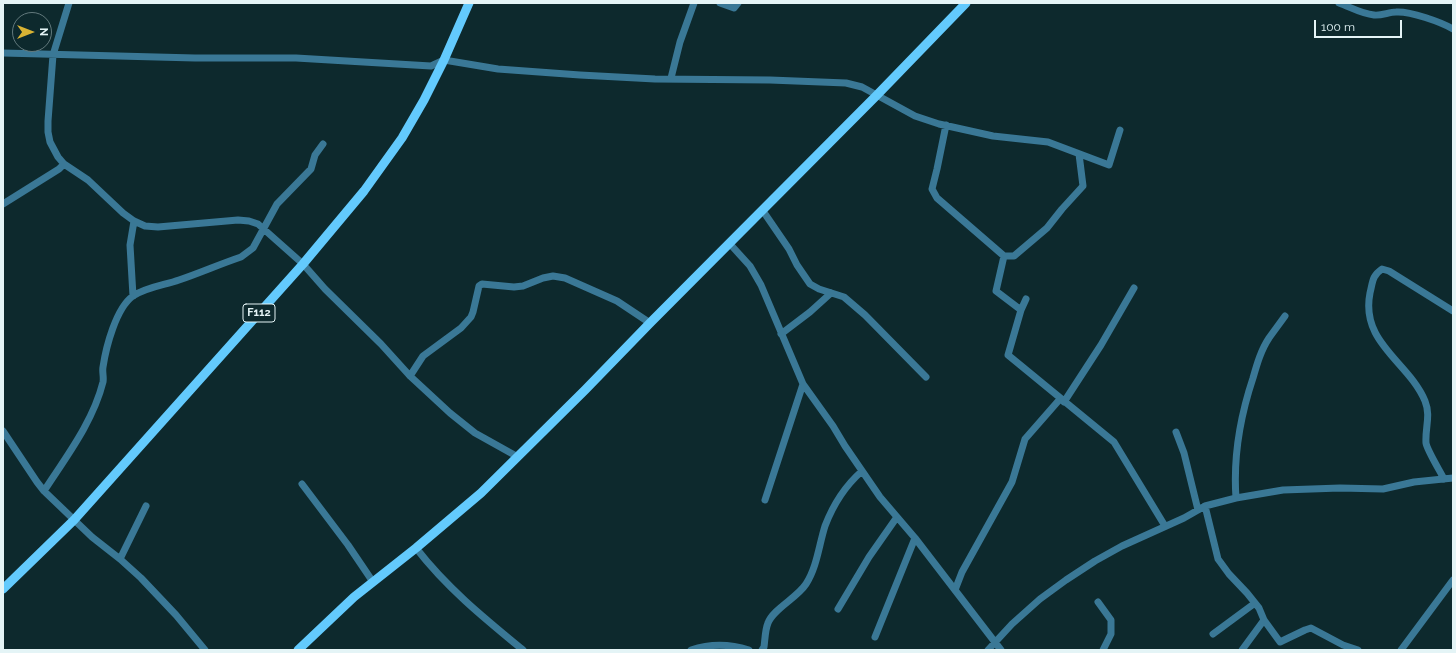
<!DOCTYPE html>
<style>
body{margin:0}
#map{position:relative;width:1456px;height:653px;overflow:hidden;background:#0d292d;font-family:Raleway,sans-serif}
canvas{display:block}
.frame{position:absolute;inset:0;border:4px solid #e4f4f6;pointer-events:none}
.north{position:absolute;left:12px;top:12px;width:40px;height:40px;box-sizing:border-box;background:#0d292d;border:1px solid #637a7d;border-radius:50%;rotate:90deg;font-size:11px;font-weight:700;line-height:16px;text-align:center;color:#e4f4f6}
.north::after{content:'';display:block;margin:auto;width:14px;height:18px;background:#d9b334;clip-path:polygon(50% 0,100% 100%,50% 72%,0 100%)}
.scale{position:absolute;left:1314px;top:20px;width:88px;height:18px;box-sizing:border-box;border:2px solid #e4f4f6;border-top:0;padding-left:5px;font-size:12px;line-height:14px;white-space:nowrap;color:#e4f4f6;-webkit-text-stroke:3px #0d292d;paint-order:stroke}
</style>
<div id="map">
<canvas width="1456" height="653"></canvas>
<div class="frame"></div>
<div class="north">N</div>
<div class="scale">100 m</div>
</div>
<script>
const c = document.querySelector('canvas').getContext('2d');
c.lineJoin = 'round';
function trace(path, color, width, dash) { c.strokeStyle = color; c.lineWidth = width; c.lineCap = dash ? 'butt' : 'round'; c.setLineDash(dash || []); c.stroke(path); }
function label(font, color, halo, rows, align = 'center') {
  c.font = font + ' Raleway,sans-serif'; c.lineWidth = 3.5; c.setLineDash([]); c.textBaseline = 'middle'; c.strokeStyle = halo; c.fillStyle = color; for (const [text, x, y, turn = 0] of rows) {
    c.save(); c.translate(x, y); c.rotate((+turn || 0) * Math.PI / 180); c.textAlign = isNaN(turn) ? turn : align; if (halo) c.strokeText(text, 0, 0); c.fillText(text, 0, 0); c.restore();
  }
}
trace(new Path2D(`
 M69,3L53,55L48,121V132L50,142L58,157L64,164L88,180L123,213L134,221L145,226L158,227L238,220L249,221L258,224L303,264L325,289L381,344L410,376L450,413L475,433L518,457
 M720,3L734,8L738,3
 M1339,3C1350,7 1362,14 1374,15C1381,16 1389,12 1396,12C1410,11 1441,22 1453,29
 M3,53L195,58H296L431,66L444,60L498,69L580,75L655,79L770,80L846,83L862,87L915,116L939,124L993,136L1048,142L1109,165L1120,130
 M671,78L680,42L694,3
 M946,125L937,169L932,189L937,198L1004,256H1014L1047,228L1062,209L1083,186L1079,154
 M3,204L59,169L64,164
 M763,211L789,249L797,265L810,284L819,289L844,297L865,315L926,377
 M730,244L750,266L761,285L803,384L833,426L845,446L880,497L915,538L1001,650
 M1004,256L996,291L1021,310
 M133,296L130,245L134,221
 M1026,299L1021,310L1008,355L1114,442L1165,526
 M781,334L810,312L831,293
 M410,376L423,356L461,328L471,317L473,312L479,286L482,284L514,287L523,286L543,278L553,276L565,278L617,301L650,323
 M1064,402L1101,345L1134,288
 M3,431L37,482L44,491L92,537L120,559L141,578L176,615L205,650
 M1176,432L1184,453L1198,510
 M1444,479C1440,471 1427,450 1426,443C1425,427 1431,416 1425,401C1409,362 1360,343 1370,293C1373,281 1372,276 1382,269L1389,271L1453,311
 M302,484L348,545L373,582
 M44,491C66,457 93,422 103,382C104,377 102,372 103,367C106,347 116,308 133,296C146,287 165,285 179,280C200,273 220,264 241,257L253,248L277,204L311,169L315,155L323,144
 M1236,498C1233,456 1240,417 1253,378C1257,364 1261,350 1269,338C1274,331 1280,323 1285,316
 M765,500L803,384
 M1205,506L1218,559L1229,574L1247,593L1259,608L1264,620L1280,642L1305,630L1311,628L1343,645L1358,650
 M416,548C447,588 484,618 523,650
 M120,559L146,506
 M955,590L962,572L1012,482L1025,439L1060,399
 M1098,602L1111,620V634L1103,650
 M838,609L869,557L897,517
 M1213,634L1255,603
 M875,637L915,538
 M691,650C709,644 730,644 749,650
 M762,650L764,647C765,640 765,630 768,623C773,609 797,598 806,584C817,567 819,545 825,526C833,505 845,486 862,471
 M988,650L1012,624L1040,599L1066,580L1095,561L1122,546L1184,518L1205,506L1236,498L1283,490L1340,488L1383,489L1414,482L1453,478
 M1242,650L1264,620
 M1401,650L1453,580`), '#3a7896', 7);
trace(new Path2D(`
 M3,589L74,520L303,264L364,191L402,138L424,100L444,60L469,3
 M298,650L354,597L416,548L481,493L585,390L650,323L877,95L966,3`), '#63cafd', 9);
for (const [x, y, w] of [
 [259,313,32]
]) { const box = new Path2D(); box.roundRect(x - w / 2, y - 9, w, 18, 3); c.fillStyle = '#0d292d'; c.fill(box); trace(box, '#e4f4f6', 1); }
label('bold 11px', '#e4f4f6', null, [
 ["F112",259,313]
]);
</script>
